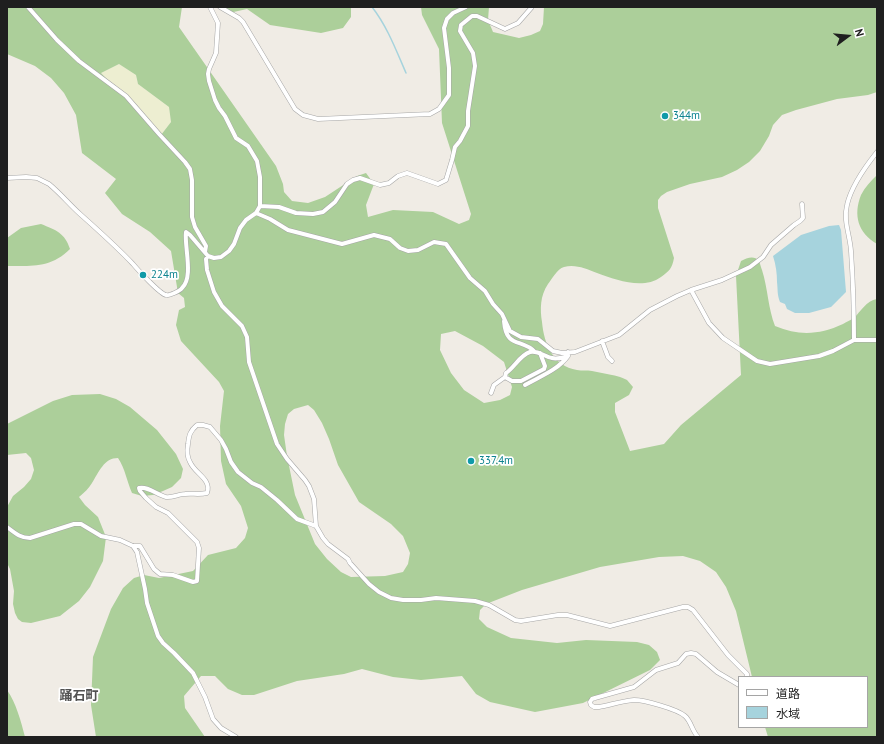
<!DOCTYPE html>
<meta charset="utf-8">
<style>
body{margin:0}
#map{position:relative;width:884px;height:744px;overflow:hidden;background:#f0ece5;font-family:"PT Sans","Noto Sans JP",sans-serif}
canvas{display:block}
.frame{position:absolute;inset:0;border:8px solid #1f1f1f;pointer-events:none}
.legend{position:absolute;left:738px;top:676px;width:130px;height:52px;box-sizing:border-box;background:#fff;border:1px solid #a5a5a5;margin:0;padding:5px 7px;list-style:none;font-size:12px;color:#1f1f1f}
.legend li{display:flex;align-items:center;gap:8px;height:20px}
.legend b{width:20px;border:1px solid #a5a5a5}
.north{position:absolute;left:828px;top:16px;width:40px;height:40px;-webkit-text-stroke:3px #fff;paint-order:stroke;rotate:74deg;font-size:11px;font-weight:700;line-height:16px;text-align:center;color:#1f1f1f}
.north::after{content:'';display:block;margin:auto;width:14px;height:18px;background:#1f1f1f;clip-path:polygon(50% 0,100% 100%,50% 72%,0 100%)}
</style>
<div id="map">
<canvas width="884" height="744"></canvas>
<div class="frame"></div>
<ul class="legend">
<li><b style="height:5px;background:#fff"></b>道路</li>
<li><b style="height:11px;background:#a6d3dd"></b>水域</li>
</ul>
<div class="north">N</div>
</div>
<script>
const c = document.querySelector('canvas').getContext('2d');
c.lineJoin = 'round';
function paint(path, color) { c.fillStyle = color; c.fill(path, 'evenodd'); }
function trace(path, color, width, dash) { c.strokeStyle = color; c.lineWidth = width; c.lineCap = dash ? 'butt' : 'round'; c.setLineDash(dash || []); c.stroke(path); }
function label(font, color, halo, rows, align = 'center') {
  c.font = font + ' "PT Sans","Noto Sans JP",sans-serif'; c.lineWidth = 3.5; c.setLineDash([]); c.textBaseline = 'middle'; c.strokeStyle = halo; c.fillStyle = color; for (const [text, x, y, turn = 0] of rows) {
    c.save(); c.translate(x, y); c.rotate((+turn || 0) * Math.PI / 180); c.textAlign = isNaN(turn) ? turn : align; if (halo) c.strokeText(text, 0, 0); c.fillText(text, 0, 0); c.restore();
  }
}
paint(new Path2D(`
 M119,64L136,75L138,84L169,107L171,122L161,135L101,73Z`), '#edeed1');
paint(new Path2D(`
 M7,7H182L179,27L276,166L283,184L284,192L292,201L308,203L325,197L357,176L366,173L374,184L366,205L368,217L393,210L433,212L459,224L469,220L471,214L442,123L439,49L422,15L421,7H489L488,20L493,32L519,38L531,35L540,31L543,24L544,7H877V92L868,95L837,99L796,110L782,115L773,125L769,136L760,151L749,162L737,170L722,177L690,184L667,192L661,196L658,200V208L674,258C672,269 669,271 661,277C643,290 616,280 597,273C586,269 576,264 564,267C557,269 552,279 548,284C540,296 540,309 542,322C544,344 553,366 577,370C582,371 587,370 592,371C597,372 602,373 607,374C613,375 622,377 627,380C629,382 631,385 633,387L629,395L615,403V412L630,451L664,444L681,425L741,375L736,276L741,261C747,258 754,255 759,261C760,263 761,268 762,270C768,289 768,308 775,326C799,336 819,335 843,324C846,322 851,320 854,318C861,311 866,301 877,299V737H768L765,727H867V677H752L736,611L726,587L716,572L700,561L683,556L659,557L600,567L522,590L486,604L480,610L479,619L487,627L511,638L557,643L586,640L637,642L649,645L657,652L660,660L650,670L583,703L535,712L490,702L476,694L462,676L421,680L393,677L362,669L344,674L297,681L254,695H242L228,689L215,676H201L184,696L185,708L205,737H96L91,705L93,657L111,609L123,588L134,578L144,575L159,578L193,571L208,555L236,548L245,538L248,528L241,506L226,484L221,461L220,426L224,391L219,382L181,341L176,325L179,310L185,307L184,298L178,293L171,251L150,232L122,214L105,193L116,179L82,153L76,115L64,93L51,78L35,66L7,54ZM119,64L136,75L138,84L169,107L171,122L161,135L101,73ZM455,331L483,346L504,362L512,387L510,395L500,400L484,403L464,390L451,373L440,350L441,334ZM308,405L314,410L322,423L329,439L338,465L359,502L391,524L403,536L410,553L408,564L403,572L385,576L351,577L341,572L327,559L315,544L295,495L287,456L284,435L285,424L288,414L294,409Z
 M225,7H351V17L343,28L321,33L270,25L247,9L229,13Z
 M877,175V244C858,233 853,215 861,195C865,187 871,181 877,175Z
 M41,224C56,230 65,233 70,249C51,268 32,266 8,266L7,265V238L21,228Z
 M100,394L116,399L130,407L157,430L176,454L183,469L181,478L172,487L163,491L153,495L142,496L132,493C127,482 125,468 118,458C104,458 99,472 92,483C89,488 84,493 79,497L85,505L98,517L106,537L103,561L90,587L79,601L60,616L31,623L22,622L18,619L15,613L13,604L14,591L10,569L7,563V507L13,496L24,487L31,479L34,470L31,458L26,453L7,455V424L53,401L72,395Z
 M7,690C16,703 21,721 25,737H7Z`), '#accf9a');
paint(new Path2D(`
 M839,225L841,230L846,292L831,307L809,313H795L787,309L785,304L780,302C777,294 778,291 777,282C777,274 776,265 773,256L801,235L829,226Z`), '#a6d3dd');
trace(new Path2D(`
 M372,7C387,26 396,50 406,73`), '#a6d3dd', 1.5);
const minor = new Path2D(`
 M28,7L57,40L79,61L126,96L159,134L185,162L190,169L192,180V217L195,227L206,246L205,252
 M220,7L239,18L243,22L295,109L303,115L318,119L430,114L439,109L449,95V68L444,28L447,19L453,13L466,7
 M7,178L26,177L37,178L49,184C60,193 69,204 80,214C98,230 116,246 133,264C138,270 160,294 166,295C169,296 180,291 182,288C194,277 184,246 186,232L190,235L208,256L214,258L221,257L229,251L234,244L240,228L246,220L256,213L260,206V177L257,161L248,146L236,138L225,116L219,108L215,100L209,81L208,74L209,69L216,53L218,23L210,7
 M260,206L279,207L296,213L313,214L323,212L335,202L347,184L353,180L360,178L380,185L389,183L398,176L407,173L438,184L446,180L452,160L455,147L460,141L468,126V111L475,66L473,53L460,31L461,25L472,16H477L505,29L518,23L532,7
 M256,213L270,219L288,230L342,244L374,235L390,239L400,248L408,251L418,250L434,242L446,244L470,278L485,291L493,304L502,314L510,331L521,337L538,339L553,351L562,353L575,352L619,335L650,310L677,296L691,290L722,280L750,267L763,257L771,245L794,225L800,221L803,218L802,204
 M208,256L206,259L207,270L214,292L222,306L242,326L247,337L249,362L277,444L287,459L305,480L309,486L314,499L316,526L323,538L328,544L348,559L350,563L369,584L379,592L391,598L403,600H421L436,598L475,601L489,605L515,620L521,621L558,615H567L610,626L683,607H688L693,610L728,655L747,674V677
 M691,290L709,323L723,338L757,361L770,364L819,356L833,351L854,340H877
 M504,321C506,349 522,338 535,352
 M854,340C854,310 853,280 851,251C850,235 843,221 847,205C851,187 865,167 877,152
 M602,341L608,357L612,361
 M505,377L512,381H521L544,369L545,366L540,353
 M525,385C539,377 558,370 568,356V355
 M491,393L494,385L505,377L506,373C514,368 520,355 530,352C538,350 545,357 552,358C556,359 561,358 565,357L568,352
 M7,527C15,533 20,538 30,538L74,524H81L101,536L120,540L133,546H140L154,569L160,574L173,575L193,582L197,581L199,548L197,542L168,513L156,507L146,498L140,491L139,488C148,486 157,495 166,497C172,498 179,494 185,494C192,493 199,495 207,493C212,479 195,474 190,462C187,457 187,450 188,444C189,435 190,431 197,425H203L210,427L221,440L226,449L231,462L238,472L252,483L261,487L277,500L297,519L316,526
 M133,546L137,552L145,589L147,603L158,636L163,643L174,653L193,673L205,697L213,719L221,728L236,737
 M698,737C692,731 691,721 685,716C677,709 644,700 634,700C622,701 610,705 599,707H594L591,705L590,702L592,699L595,698L634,687L656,670L678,663L686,654L691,653L696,654L717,672L739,685`);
trace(minor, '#a6a6a6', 5);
trace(minor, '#fff', 4);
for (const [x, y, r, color] of [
 [665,116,4,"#0f9aa8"],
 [143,275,4,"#0f9aa8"],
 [471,461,4,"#0f9aa8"]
]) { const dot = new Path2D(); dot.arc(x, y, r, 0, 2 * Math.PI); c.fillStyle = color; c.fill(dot); trace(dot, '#fff', 1.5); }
label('11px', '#0d838f', '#fff', [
 ["344m",673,116],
 ["224m",151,275],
 ["337.4m",479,461]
], 'left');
label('bold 13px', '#525252', '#fff', [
 ["踊石町",79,696]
]);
</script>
